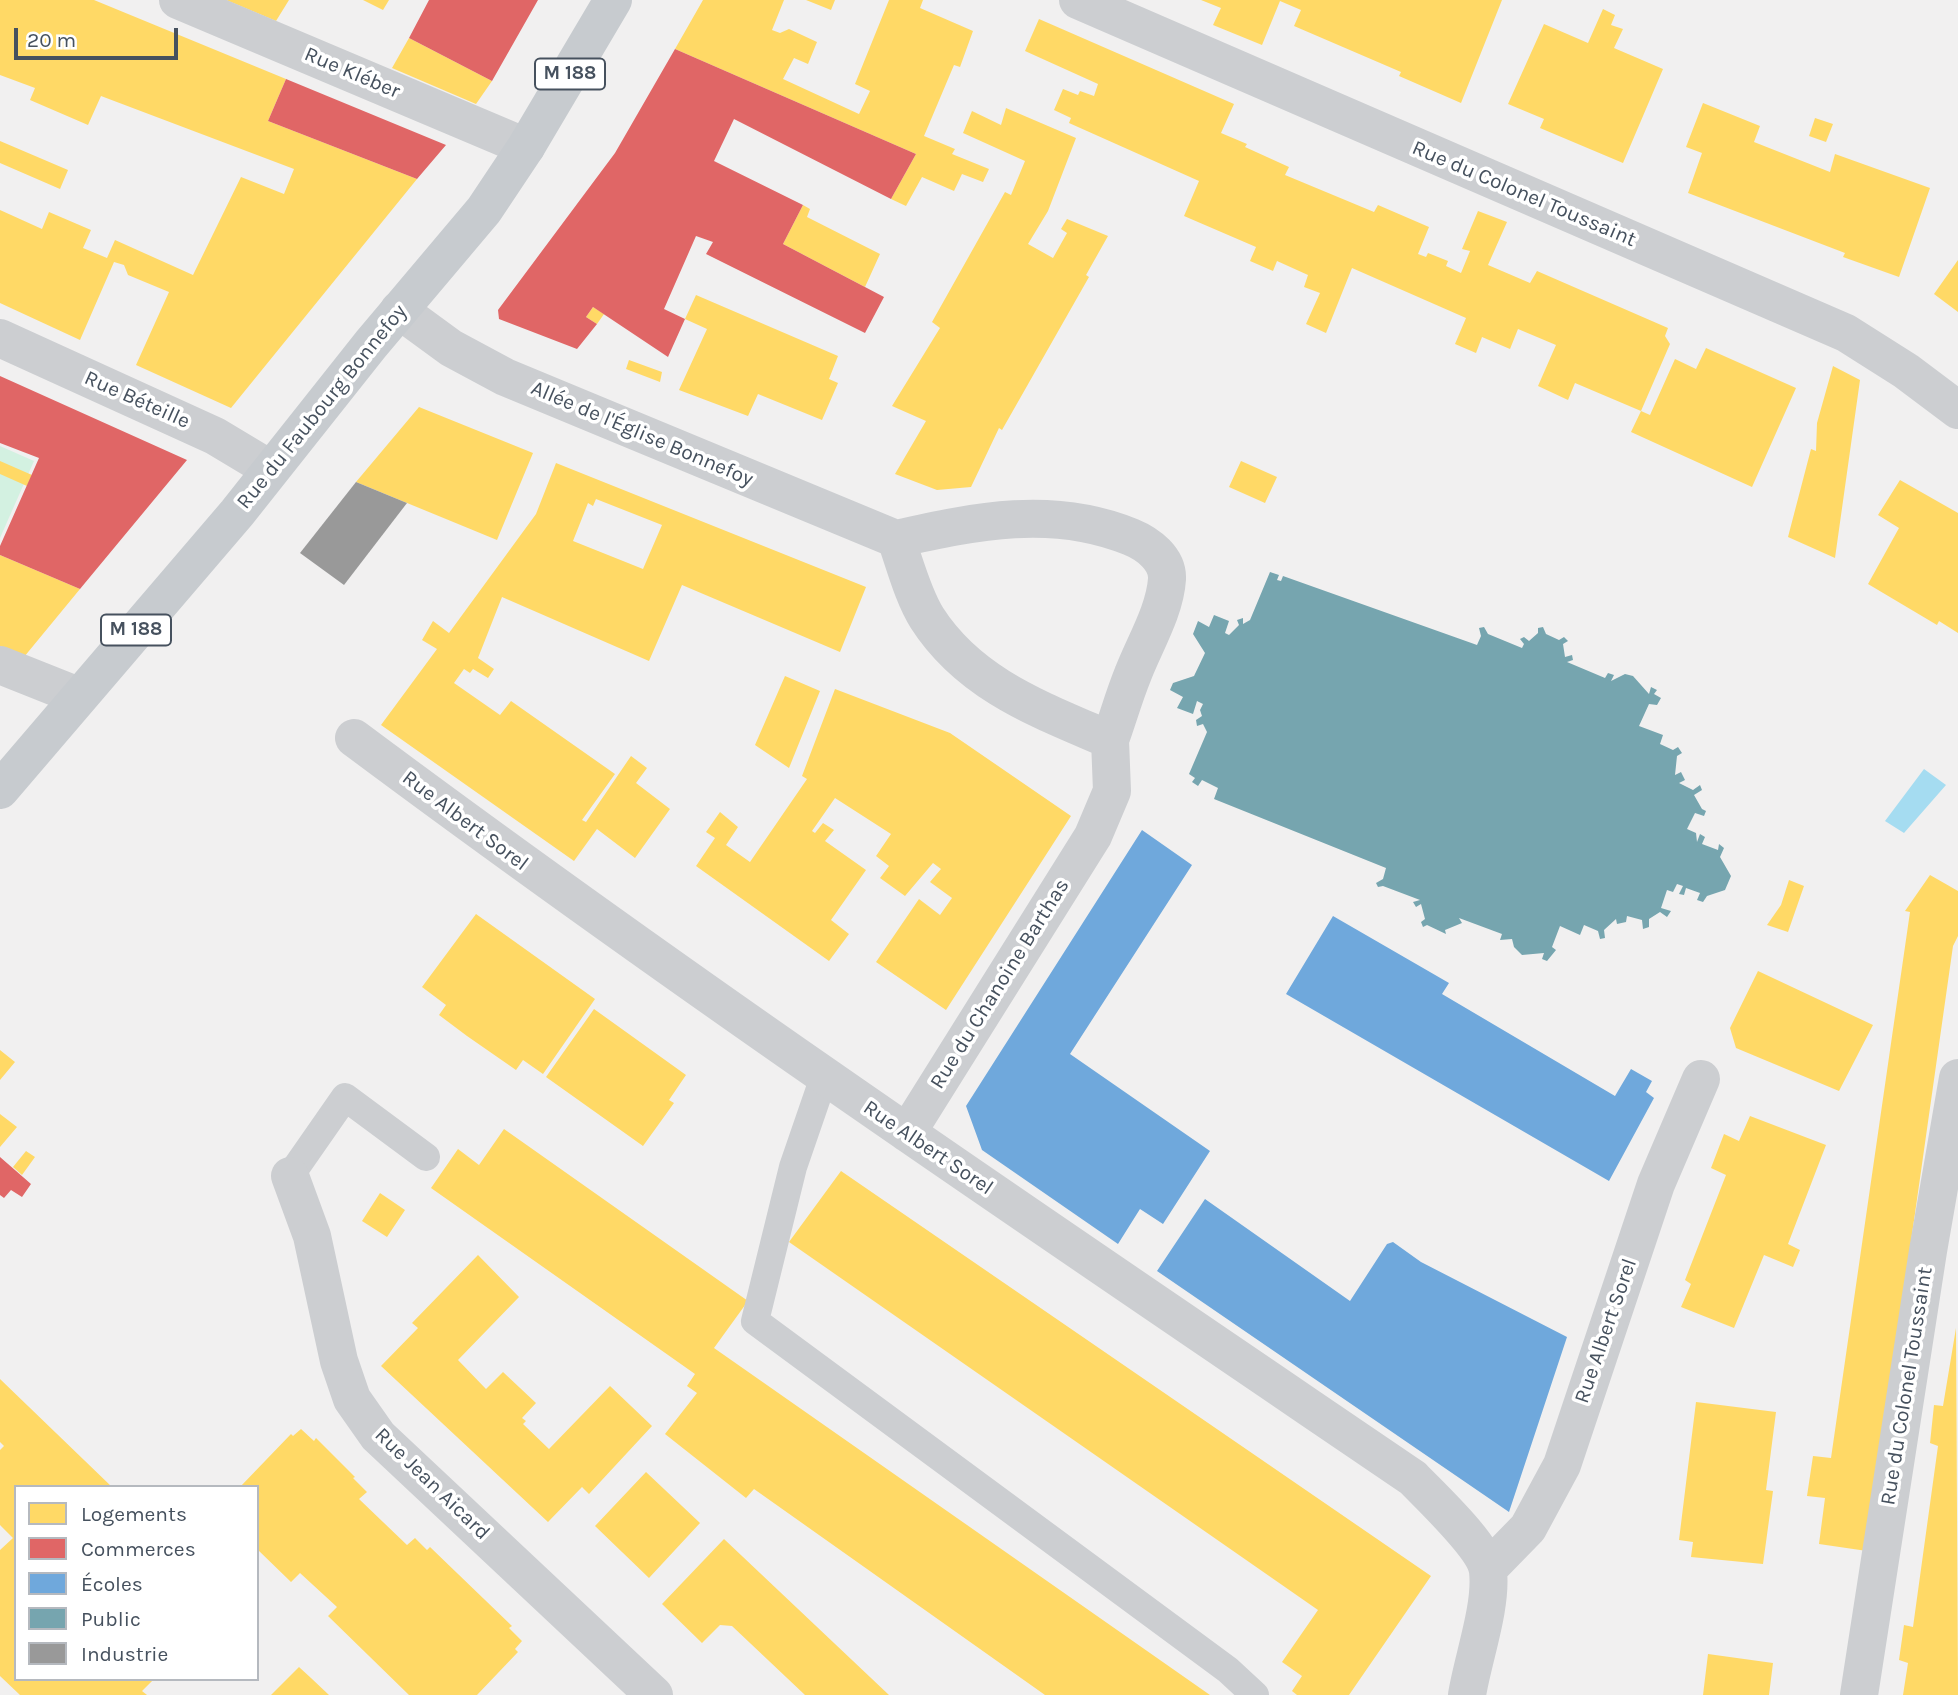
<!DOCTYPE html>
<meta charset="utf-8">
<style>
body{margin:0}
#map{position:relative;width:1958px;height:1695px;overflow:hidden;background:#f1f0f0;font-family:Karla,sans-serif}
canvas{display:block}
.legend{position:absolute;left:14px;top:1485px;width:245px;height:196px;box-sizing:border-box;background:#fff;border:2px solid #b5b9bf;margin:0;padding:9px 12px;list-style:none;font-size:21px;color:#46515e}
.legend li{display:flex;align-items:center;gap:14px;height:35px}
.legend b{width:35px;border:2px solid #b5b9bf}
.scale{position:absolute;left:14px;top:28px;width:164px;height:32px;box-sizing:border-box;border:4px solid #46515e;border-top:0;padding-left:9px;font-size:21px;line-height:24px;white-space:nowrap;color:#46515e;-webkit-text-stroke:5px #fff;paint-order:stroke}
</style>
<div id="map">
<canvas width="1958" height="1695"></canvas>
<ul class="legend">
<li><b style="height:19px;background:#ffd966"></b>Logements</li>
<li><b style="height:19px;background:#e06666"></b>Commerces</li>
<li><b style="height:19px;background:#6fa8dc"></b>Écoles</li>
<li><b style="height:19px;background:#76a5af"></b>Public</li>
<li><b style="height:19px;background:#999"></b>Industrie</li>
</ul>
<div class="scale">20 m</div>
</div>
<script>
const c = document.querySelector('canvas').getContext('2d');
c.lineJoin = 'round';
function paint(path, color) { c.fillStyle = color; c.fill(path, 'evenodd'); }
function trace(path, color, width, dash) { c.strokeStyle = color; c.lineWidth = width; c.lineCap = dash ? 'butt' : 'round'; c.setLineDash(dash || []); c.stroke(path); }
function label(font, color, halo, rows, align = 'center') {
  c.font = font + ' Karla,sans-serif'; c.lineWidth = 7; c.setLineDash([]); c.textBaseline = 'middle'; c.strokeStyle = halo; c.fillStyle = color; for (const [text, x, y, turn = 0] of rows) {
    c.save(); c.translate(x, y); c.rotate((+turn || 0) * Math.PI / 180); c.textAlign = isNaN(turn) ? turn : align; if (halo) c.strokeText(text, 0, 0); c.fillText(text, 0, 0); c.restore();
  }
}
paint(new Path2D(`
 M0,446L34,461L0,538Z`), '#d3f1e1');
paint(new Path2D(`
 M1924,769L1946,785L1904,833L1885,821Z`), '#a5dcf1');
paint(new Path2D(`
 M0,0H94L286,79L268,121L417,179L231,408L136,365L169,292L128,275L124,265L114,262L80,340L0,303V210L42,229L49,212L91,230L83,248L107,258L115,240L193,275L241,177L284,194L294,169L101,96L88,125L30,100L35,88L0,75Z
 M226,0H289L276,21Z
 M363,0H389L383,10Z
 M703,0H784L772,30L780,33L789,29L817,42L808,64L794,58L783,79L859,114L870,91L855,84L889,0H923L920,8L973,31L960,67L954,65L924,136L955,149L952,154L989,169L983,182L962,174L954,191L922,177L906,206L891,199L916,154L675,49Z
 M806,0H835L831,10Z
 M1201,0H1502L1461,103L1399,76L1401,72L1294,26L1301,10L1280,1L1262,45L1213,25L1221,8Z
 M1603,9L1615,15L1611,25L1623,29L1614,48L1663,69L1623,163L1540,128L1544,119L1508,104L1544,24L1588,43Z
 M1039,19L1234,104L1221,133L1247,144L1245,147L1289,167L1285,175L1374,212L1378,205L1429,227L1418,254L1426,257L1428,253L1448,261L1446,266L1461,273L1470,251L1462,249L1478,211L1507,222L1488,265L1530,283L1537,271L1668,328L1665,336L1670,344L1641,411L1575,383L1568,400L1538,386L1556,345L1518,329L1510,349L1482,337L1476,353L1455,344L1466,318L1352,268L1326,333L1306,324L1320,293L1304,287L1308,275L1277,261L1273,271L1250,261L1256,247L1184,216L1199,181L1069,123L1071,118L1054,110L1063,89L1078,95L1080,91L1094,96L1098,84L1025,51Z
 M409,38L492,81L476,104L392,68Z
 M1703,103L1760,126L1754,142L1830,172L1835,154L1930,188L1899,277L1843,257L1845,253L1688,193L1702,153L1686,147Z
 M1006,108L1076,138L1048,211L1028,244L1053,258L1067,233L1061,229L1067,219L1108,236L1086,275L1089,277L1002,430L999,428L971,487L937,490L895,474L926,421L892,406L940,328L932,322L1005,192L1011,195L1025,161L963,133L972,111L1001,125Z
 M1815,118L1833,124L1826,142L1809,136Z
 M0,141L68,170L60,189L0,163Z
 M803,205L810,209L807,217L880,254L865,287L783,244Z
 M1958,260V312L1934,294Z
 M696,295L838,356L829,379L838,383L822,420L758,394L748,416L679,390L707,329L685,319Z
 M593,307L604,314L597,324L586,317Z
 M1706,348L1796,388L1752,487L1631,432L1641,411L1650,415L1675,359L1696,369Z
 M629,360L662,372L660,382L626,369Z
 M1833,366L1860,380L1835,558L1788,537L1811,449L1816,451L1817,423Z
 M419,407L533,453L497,540L356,482Z
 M0,461L32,475L27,486L0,474Z
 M1241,461L1277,477L1265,503L1229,487Z
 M556,463L866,587L840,652L682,585L649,661L502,597L478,658L494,669L488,678L473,669L470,673L464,669L454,683L500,715L511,701L615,774L582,820L586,822L631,756L647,768L636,783L670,809L635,858L597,829L574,861L381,725L437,649L422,640L433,621L449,633L536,514ZM596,499L662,525L643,569L573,541L588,503L593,506Z
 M1900,480L1958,513V633L1939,621L1937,625L1868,584L1899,528L1878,515Z
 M0,555L80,589L24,657L0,646Z
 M785,676L820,691L789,768L755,745Z
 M835,689L950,733L1071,816L946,1010L876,962L919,899L940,915L952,898L930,882L941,869L933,863L905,896L880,878L889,866L876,856L891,834L835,798L812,831L815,833L823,823L834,830L825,841L866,870L831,920L849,934L829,961L696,866L715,838L706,832L720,812L738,827L726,845L750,862L807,779L802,776Z
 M1930,875L1958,891V936L1953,946L1867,1551L1819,1544L1825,1498L1807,1496L1813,1456L1831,1458L1910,912L1905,911Z
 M1789,880L1804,886L1788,932L1767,925L1781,905Z
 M476,914L595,999L543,1074L523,1060L516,1070L467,1036L439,1015L446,1005L422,987Z
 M1758,971L1873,1025L1839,1091L1736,1048L1730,1028Z
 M594,1009L686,1075L669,1100L674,1103L643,1146L546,1077Z
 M0,1050L15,1062L0,1080Z
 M0,1114L17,1127L0,1147Z
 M1750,1116L1826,1145L1788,1244L1800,1250L1793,1267L1764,1255L1734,1328L1681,1307L1691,1284L1685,1280L1726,1175L1711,1168L1724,1134L1739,1141Z
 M504,1129L748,1301L714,1348L1210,1695H1045L754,1489L746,1498L665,1434L697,1393L687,1386L695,1374L431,1188L458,1149L479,1165Z
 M26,1151L35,1157L22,1175L13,1167Z
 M841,1171L1431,1576L1349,1695H1297L1292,1691L1302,1676L1282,1662L1318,1610L789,1242Z
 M380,1193L405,1210L387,1237L362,1221Z
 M478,1255L519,1297L458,1360L486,1389L503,1372L536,1403L522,1418L526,1421L523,1424L549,1449L610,1386L652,1426L589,1494L582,1487L548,1522L381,1366L418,1328L412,1323Z
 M1956,1328L1958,1695H1903L1908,1663L1899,1660L1904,1625L1913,1627L1938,1446L1930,1443L1934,1405L1943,1406Z
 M0,1379L112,1487H16V1679H154L142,1691L147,1695H20L0,1676V1550L13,1538L0,1525V1450L4,1446L0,1442Z
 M1696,1402L1776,1412L1766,1490L1773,1491L1763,1564L1691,1557L1693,1542L1679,1540Z
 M301,1429L314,1441L316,1438L355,1477L353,1478L367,1492L359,1499L407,1545L415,1538L427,1550L430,1547L512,1626L509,1628L522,1641L515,1649L518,1652L477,1695H409L328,1616L337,1607L300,1573L291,1582L257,1549V1487H240L291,1434L293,1436Z
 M646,1472L700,1523L649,1578L595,1526Z
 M724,1539L889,1695H805L732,1626L720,1625L702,1643L662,1604Z
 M1708,1654L1773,1663L1769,1695H1703Z
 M299,1667L311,1678L329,1695H271Z`), '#ffd966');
paint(new Path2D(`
 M429,0H538L492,81L409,38Z
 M675,49L916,154L891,199L734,119L714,161L803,205L783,244L884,297L865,333L706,254L713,242L696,236L664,309L685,319L668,357L593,307L586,317L597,324L577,349L499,319L498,310L615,153Z
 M286,79L446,145L417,179L268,121Z
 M0,376L187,460L80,589L0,555V546L39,458L0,443Z
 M0,1157L31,1184L22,1197L11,1190L4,1198L0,1195Z`), '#e06666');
paint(new Path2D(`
 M1142,830L1192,865L1070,1054L1210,1151L1163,1224L1140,1209L1118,1244L982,1150L966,1106Z
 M1333,916L1449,983L1442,994L1615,1096L1631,1069L1652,1081L1646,1092L1654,1098L1609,1181L1286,994Z
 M1205,1199L1350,1301L1387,1244L1393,1242L1421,1262L1567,1337L1509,1512L1157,1271Z`), '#6fa8dc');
paint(new Path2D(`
 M1270,572L1279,575L1277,580L1281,581L1283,576L1477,645L1481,636L1479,628L1484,627L1488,634L1522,648L1524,644L1520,639L1524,637L1529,641L1538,633V628L1543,627L1546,634L1559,640L1564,637L1568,641L1563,644L1565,657L1572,655L1573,660L1567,662L1605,678L1608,673L1614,675L1611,681L1625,674L1633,676L1649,694L1651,687L1657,690L1654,694L1661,698L1657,705L1649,704L1639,726L1663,735L1660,744L1673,750L1678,747L1682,753L1677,756L1675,775L1681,772L1685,780L1679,783L1693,790L1700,785L1702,790L1694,795L1702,809L1706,811L1704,816L1695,813L1687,829L1696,833L1697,842L1700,834L1705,837L1702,844L1718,850L1719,844L1724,848L1720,857L1731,876L1725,890L1707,896L1703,902L1697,900L1700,893L1686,888L1684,895L1679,894L1683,886L1677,884L1673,892L1667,890L1661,908L1671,911L1667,917L1660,912L1649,919V927L1643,929L1642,920L1627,916L1626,922L1617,924L1616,919L1604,930L1605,938L1600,939L1598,931L1584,925L1580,935L1560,926L1552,947L1556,950L1547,961L1542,959L1544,953L1522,955L1514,947L1512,939L1500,940L1502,934L1459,918L1462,923L1445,930L1446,934L1427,925L1423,927L1421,922L1425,919L1421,904L1416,907L1413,902L1420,900L1383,886L1378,887L1376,883L1383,879L1386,868L1214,799L1218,788L1202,780L1198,786L1192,782L1195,778L1189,774L1207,732L1203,724L1197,726L1196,720L1202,716L1200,710L1203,704L1197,701L1193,714L1177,708L1183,697L1170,690L1173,683L1194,676L1205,653L1193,634L1198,621L1209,627L1214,615L1229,621L1225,633L1229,635L1239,625L1237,620L1243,618V624L1250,620Z`), '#76a5af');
paint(new Path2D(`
 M356,482L407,503L344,585L300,553Z`), '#999');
trace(new Path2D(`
 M824,1077L793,1167L755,1321L1228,1670L1255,1695
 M290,1176L345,1097L426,1157`), '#ccced1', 28);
trace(new Path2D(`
 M178,0L526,147
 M1078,0L1846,333L1906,371L1958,410
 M399,310L451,348L505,377L896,539
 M0,338L215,436L270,469
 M896,539C905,564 913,596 927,618C970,685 1041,710 1110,740L1112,791L1093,836L907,1133
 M896,539C976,521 1053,505 1131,537C1148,544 1168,559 1167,579C1165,611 1144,645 1133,674C1124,696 1118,718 1110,740
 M0,665L78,696
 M354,738C700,996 1057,1236 1413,1478C1431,1497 1485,1547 1488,1571C1492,1607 1473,1658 1467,1695
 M290,1176L312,1236L339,1361L352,1399L378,1436L654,1695
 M1488,1569L1528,1528L1562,1465L1656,1184L1701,1079
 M1859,1695L1928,1251L1958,1078`), '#ccced1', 38);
trace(new Path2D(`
 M0,790L237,513L371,344L484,210L526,147L613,0`), '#c7cbcf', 38);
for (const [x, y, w] of [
 [570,74,70],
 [136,630,70]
]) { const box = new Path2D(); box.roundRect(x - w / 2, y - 15.5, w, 31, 5); c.fillStyle = '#fff'; c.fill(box); trace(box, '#46515e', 2); }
label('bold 19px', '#46515e', null, [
 ["M 188",570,74],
 ["M 188",136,630]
]);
label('21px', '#46515e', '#fff', [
 ["Rue Kléber",352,73,23],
 ["Rue du Colonel Toussaint",1524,194,23],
 ["Rue Béteille",137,400,24],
 ["Rue du Faubourg Bonnefoy",322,407,-51],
 ["Allée de l'Église Bonnefoy",642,434,23],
 ["Rue Albert Sorel",465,821,37],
 ["Rue du Chanoine Barthas",1000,984,-58],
 ["Rue Albert Sorel",928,1148,34],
 ["Rue Albert Sorel",1606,1331,-71],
 ["Rue du Colonel Toussaint",1907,1386,-81],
 ["Rue Jean Aicard",432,1484,44]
]);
</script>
